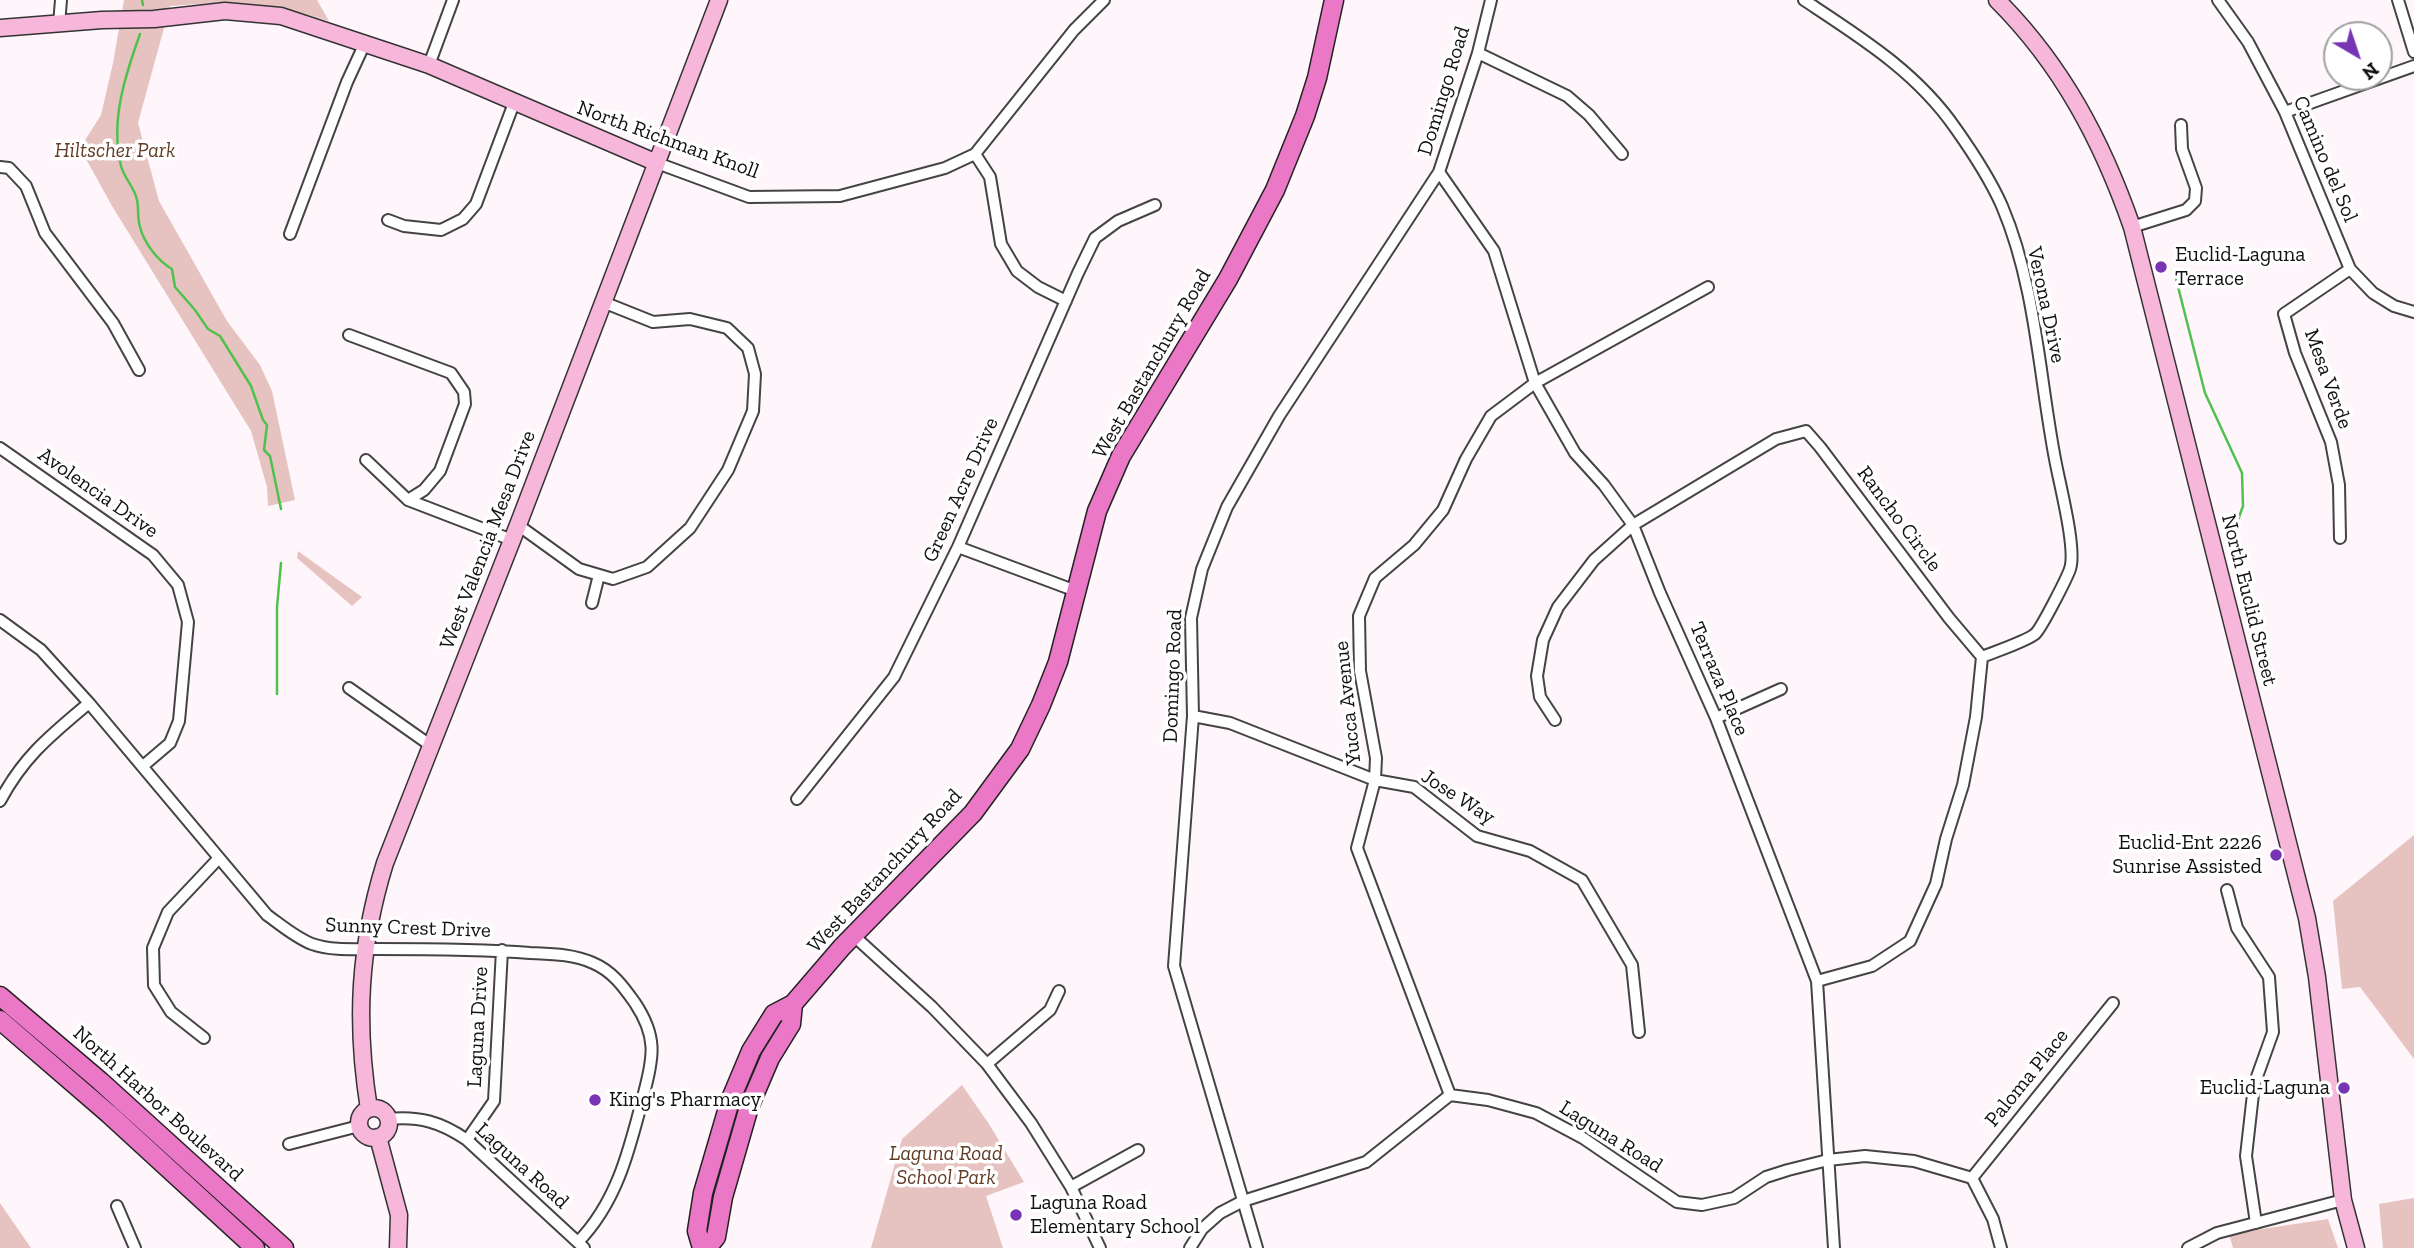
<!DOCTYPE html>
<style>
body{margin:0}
#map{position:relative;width:2414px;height:1248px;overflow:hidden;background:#fef6fb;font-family:"Zilla Slab",serif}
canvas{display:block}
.north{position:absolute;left:2323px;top:21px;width:70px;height:70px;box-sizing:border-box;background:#fff;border:2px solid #a0a0a0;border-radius:50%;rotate:141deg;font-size:19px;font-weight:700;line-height:28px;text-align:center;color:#111}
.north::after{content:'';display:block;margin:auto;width:24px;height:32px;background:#7735b5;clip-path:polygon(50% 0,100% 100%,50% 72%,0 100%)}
</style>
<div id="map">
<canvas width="2414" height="1248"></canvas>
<div class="north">N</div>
</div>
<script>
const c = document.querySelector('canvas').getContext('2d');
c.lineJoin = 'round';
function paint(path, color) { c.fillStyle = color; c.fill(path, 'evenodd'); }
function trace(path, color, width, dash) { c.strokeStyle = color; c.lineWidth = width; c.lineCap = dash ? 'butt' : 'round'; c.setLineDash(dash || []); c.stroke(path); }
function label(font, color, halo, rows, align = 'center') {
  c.font = font + ' "Zilla Slab",serif'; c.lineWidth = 7; c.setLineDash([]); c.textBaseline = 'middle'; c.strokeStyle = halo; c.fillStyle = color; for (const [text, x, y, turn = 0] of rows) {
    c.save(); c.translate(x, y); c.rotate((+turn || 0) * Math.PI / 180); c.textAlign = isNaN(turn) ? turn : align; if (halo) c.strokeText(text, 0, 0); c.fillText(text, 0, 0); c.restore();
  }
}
paint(new Path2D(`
 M124,0H317L329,21L281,7L227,2L170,6L138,123L159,201L227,321L260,365L272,391L295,500L268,506L267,487L251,431L112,206L80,148L101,115L113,63Z
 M298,551L362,597L352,606L297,558Z
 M2414,835V1059L2360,987L2342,989L2333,901Z
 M962,1085L989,1124L1024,1182L986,1196L1003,1248H871L902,1139Z
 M2414,1198V1248H2383L2379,1204Z
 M0,1203L31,1248H0Z
 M2328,1219L2338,1248H2233L2229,1234Z`), '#e6c3c1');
trace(new Path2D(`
 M142,0L143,5
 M140,34C125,76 110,121 121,166C124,178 135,188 137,200C139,208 137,218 140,227C144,243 158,261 172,269L175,287L195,310L208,329L220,336L251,386L263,420L267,425L264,450L270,456L281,509
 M2174,271L2205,393L2242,473L2243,506L2234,531
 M277,694V607L281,563`), '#51c14d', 2.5);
const street = new Path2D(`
 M1804,0C1860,37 1917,72 1956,129C1973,153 1990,179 2002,206C2036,286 2039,376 2055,459C2059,482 2077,549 2070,569C2067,578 2041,629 2035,634C2027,641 1994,652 1982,657
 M2218,0L2248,42L2285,112L2350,269L2373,293L2394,306L2414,312
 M2398,0L2414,52
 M59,24L61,0
 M1478,53L1567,96L1589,115L1622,154
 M429,65L453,0
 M2285,112L2414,66
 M975,154L990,177L1001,244L1017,271L1038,287L1066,301
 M657,163L749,197L840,196L945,168L975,154L1074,30L1104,0
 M0,167L9,168L26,186L45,233L113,323L139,370
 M1439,172L1494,251L1535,383L1575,453L1604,485L1633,525L1660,593L1716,718L1817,981L1834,1248
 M388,220L404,226L441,230L463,219L476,204L514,103
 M2132,227L2186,210L2195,201L2196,188L2182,149L2181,125
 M290,234L347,82L365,43
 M349,335L451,373L464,392L465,404L440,471L424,490L408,500
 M0,448L153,555L178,585L188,622L179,721L170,743L143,766
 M366,460L408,500L512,540
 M518,525L579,569L613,579L647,567L690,528L728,470L753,411L755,374L748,348L727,328L690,319L653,322L603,302
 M2340,538L2339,485L2331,442L2295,353L2284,314L2350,269
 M958,547L1076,591
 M592,603L599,575
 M0,620L41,650L89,703L267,915C281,925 296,938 312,944C332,951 355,949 376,949C427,949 479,949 530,953C552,954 573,954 593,963C612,971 623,986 635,1003C657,1036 654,1056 644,1093C630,1147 618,1201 578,1242
 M349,688L430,745
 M1193,716L1230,723L1375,780L1414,787L1477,836L1530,851L1582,880L1632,965L1639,1032
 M1716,718L1781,689
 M1555,720L1540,697L1537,676L1543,640L1558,607L1594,560L1633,525L1776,439L1806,431L1820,447L1949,618L1982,657L1976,717L1963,785L1946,839L1936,884L1910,941L1872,966L1817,981
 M797,799L894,677L958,547L1078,273L1095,238L1118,221L1155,205
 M0,801C24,756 51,735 89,703
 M2227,890L2237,928L2269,977L2273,1032L2254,1085L2246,1156L2256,1223
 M854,936L932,1007L987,1064L1031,1123L1071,1187L1100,1248
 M204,1038L171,1012L154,985L153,948L168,912L218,859
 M987,1064L1050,1010L1059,991
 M1450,1095L1357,848L1375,780L1376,758L1360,671L1359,616L1375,578L1414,545L1443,510L1466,459L1491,416L1535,383L1708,287
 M388,1119C420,1116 441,1122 467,1140L584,1248
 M467,1140L494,1101L502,950
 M289,1144L359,1126
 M1972,1178L2113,1003
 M1071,1187L1138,1150
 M117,1206L135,1248
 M1190,1248L1202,1229L1220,1213L1243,1201L1366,1162L1450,1095L1488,1100L1536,1113L1583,1138L1677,1202L1702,1205L1734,1198L1766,1177L1788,1170L1828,1160L1865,1156L1914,1161L1972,1178L1993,1219L2001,1248
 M1257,1248L1174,966L1193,716L1191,618L1202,569L1227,507L1279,416L1439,172L1478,53L1491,0
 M2188,1248L2217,1233L2343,1200`);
const secondary = new Path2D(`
 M1997,0C2062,65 2102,141 2132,227L2307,918L2317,977L2343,1200L2356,1248
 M0,28L102,20L154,19L225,11L281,16L429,65L657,163
 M359 1123a15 15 0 1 1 30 0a15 15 0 1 1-30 0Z
 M369,1109C355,1022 359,947 385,863L518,525L719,0
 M378,1137L399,1215L398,1248`);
const primary = new Path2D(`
 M0,996L100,1081L284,1248
 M0,1020L109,1114L255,1248
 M702,1248L697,1231L703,1193L730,1101L751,1051L774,1014L793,1004L842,947L973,813L1020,749L1041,705L1058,662L1097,511L1121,456L1228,279L1275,190L1305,116L1317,78L1334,0
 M707,1248L716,1237L723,1197L749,1107L770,1058L791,1024L793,1004`);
trace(street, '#444', 14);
trace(secondary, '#333', 19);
trace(primary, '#222', 21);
trace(street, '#fff', 10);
trace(secondary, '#f7b7db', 16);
trace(primary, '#eb78c7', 18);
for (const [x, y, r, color] of [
 [2161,267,7,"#7735b5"],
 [2276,855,7,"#7735b5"],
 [2344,1088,7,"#7735b5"],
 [595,1100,7,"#7735b5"],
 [1016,1215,7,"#7735b5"]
]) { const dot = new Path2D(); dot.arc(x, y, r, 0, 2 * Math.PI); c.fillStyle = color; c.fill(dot); trace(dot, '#fff', 2.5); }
label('21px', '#111', '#fff', [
 ["Domingo Road",1444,91,-73],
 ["North Richman Knoll",668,140,20],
 ["Camino del Sol",2325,159,67],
 ["Verona Drive",2046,305,78],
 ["West Bastanchury Road",1152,364,-60],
 ["Mesa Verde",2328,379,70],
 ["Green Acre Drive",961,490,-66],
 ["Avolencia Drive",98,493,35],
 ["Rancho Circle",1899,519,53],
 ["West Valencia Mesa Drive",488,540,-69],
 ["North Euclid Street",2249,600,76],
 ["Domingo Road",1173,676,-88],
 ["Terraza Place",1719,679,67],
 ["Yucca Avenue",1348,703,-96],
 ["Jose Way",1458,797,33],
 ["West Bastanchury Road",885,871,-47],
 ["Sunny Crest Drive",408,928,2],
 ["Laguna Drive",478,1027,-87],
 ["Paloma Place",2027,1078,-51],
 ["North Harbor Boulevard",158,1104,42],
 ["Laguna Road",1611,1137,32],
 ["Laguna Road",522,1166,42]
]);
label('italic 21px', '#633c26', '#fff', [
 ["Hiltscher Park",115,151],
 ["Laguna Road",946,1154],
 ["School Park",946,1178]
]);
label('21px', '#111', '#fff', [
 ["Euclid-Laguna",2175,255],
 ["Terrace",2175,279],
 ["Euclid-Ent 2226",2262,843,"right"],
 ["Sunrise Assisted",2262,867,"right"],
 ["Euclid-Laguna",2330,1088,"right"],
 ["King's Pharmacy",609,1100],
 ["Laguna Road",1030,1203],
 ["Elementary School",1030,1227]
], 'left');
</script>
